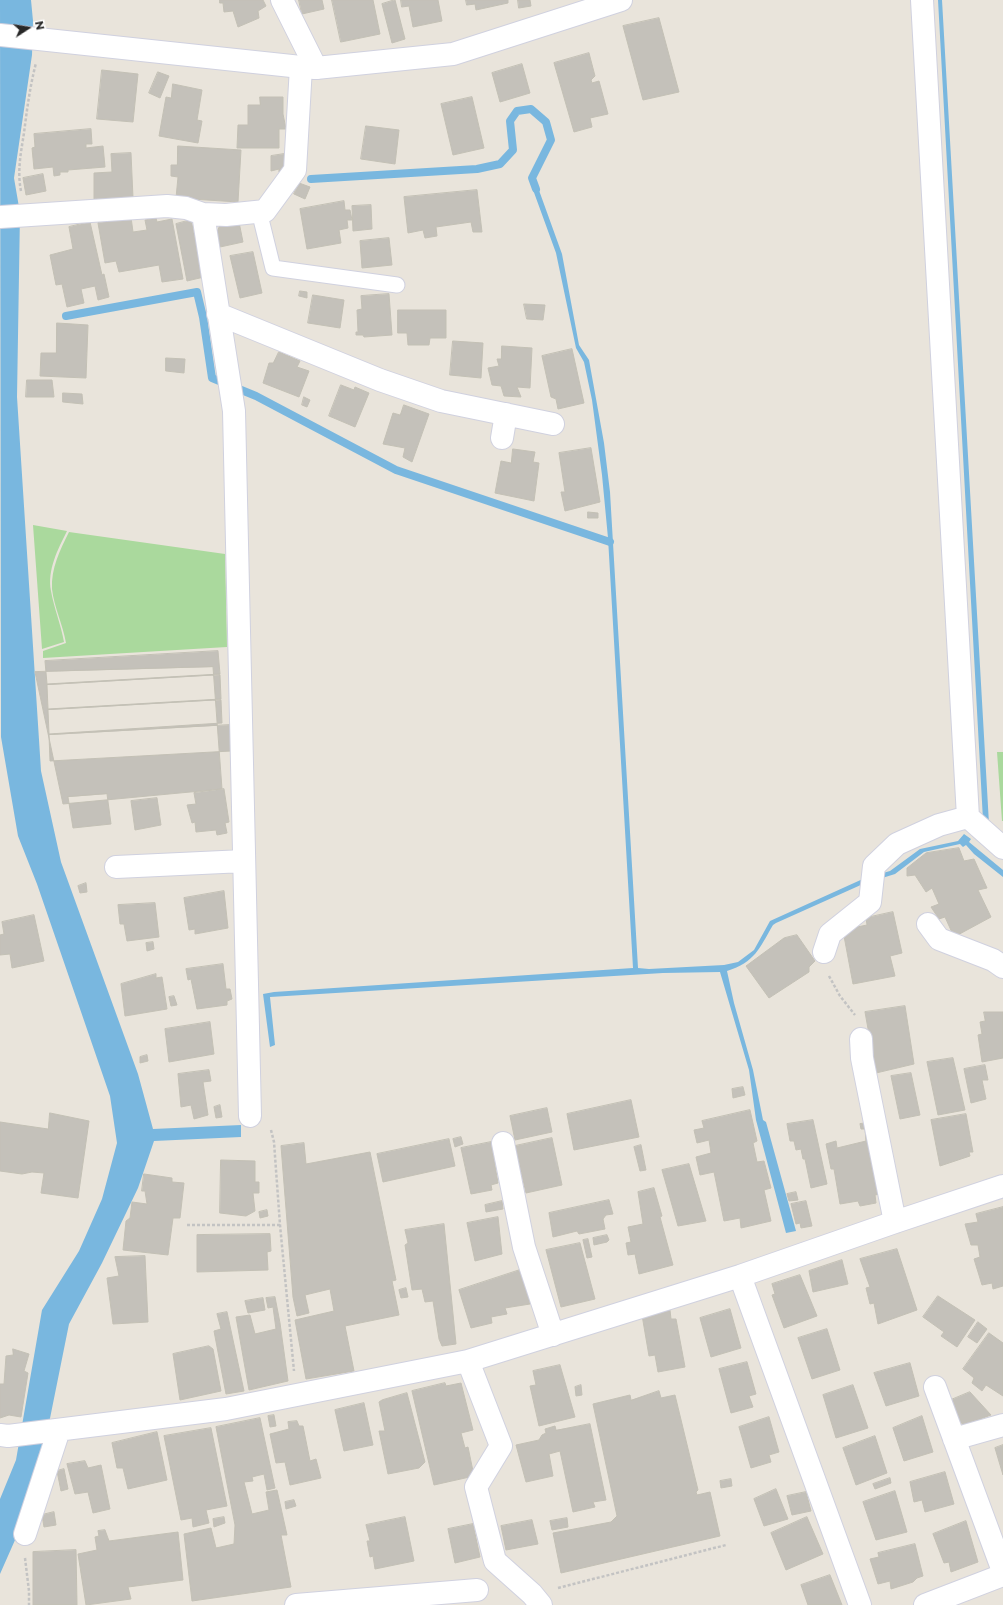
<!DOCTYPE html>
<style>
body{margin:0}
#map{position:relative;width:1003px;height:1605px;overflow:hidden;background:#e9e4db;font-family:Montserrat,sans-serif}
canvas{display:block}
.north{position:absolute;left:8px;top:8px;width:40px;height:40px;-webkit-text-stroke:3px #fff;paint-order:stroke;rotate:78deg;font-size:11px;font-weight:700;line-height:16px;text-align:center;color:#282828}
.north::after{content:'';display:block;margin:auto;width:14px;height:18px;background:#282828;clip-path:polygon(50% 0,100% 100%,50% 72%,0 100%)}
</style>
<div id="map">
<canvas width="1003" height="1605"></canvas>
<div class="north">N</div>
</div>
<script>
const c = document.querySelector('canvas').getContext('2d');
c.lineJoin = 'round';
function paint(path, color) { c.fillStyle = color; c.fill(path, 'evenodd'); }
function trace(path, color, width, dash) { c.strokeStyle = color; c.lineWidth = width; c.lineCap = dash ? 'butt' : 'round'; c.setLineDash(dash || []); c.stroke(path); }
paint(new Path2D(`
 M33,525L67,531C58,549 47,570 51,591C54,608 61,625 64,642L42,649Z
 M69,532L225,554L227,647L43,658V651L66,643C63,625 54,607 52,589C51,568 60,550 69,532Z
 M997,752H1003V821H1002Z`), '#aad99d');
paint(new Path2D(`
 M0,0H31L33,21L32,55L14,178L20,213L17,397L41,771L61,862L138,1074L153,1129L241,1125V1137L154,1141L138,1188L102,1263L69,1324L42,1458L19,1531L0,1574V1499L16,1460L42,1310L79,1251L102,1199L117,1143L110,1096L37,884L18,836L1,737Z
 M938,0H942L989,824L983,820Z
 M532,178L536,182L562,254L579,345L589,360L604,443L610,492L638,968L649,969L724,965L738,962L754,950L770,921L865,878L890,871L920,849L958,841L964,834L971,839L969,842L1003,870V877L974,854L966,845L963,847L960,844L924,852L895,874L863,884L776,923L773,925C759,949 755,962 727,971L734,1003L753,1070L763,1120L766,1122L796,1231L786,1233L756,1120L749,1070L720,972L663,973L270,997L275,1045L270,1047L263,994L274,992L633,968L608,538L602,475L592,400L584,362L576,348L556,253L532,187Z`), '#79b7df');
trace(new Path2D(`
 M311,179L477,169L500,164L513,150L510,121L517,111L531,109L546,122L551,140L532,178L536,189
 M66,316L197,292L203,317L212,378L256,396L396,470L610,542`), '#79b7df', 8);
const building = new Path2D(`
 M220,0H263L266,6L258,11L259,18L238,27L233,11L224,12L223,3H220Z
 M299,0H322L324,9L302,14Z
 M332,0H373L380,34L341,42Z
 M395,0L405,39L392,43L382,4Z
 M401,0H438L442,21L413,27L409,6L402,7Z
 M466,0H508V3L476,10L475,4L467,5Z
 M518,0H530L531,6L519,8Z
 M659,18L679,92L643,100L623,26Z
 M589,53L595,76L591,80L592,83L599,81L608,114L590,118L592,127L574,132L554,63Z
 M522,64L530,93L500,102L492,73Z
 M102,70L138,74L133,122L97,119Z
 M158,72L169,76L160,98L149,93Z
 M173,84L202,90L197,120L202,121L198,143L159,136L166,97L171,98Z
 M260,97H283V114L286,129H279V148H237L238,125H248V105H260Z
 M472,97L484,148L453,155L441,104Z
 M366,126L399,130L395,164L361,159Z
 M91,129L92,144H86V148L103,146L105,167L68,170V172H60V175L54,176L53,167L34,169L32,148L35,147L34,134Z
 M178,146L241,150L238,202L176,198L178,177L171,176V165H177Z
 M131,153L133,198L94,199V173L112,172L111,154Z
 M284,154L286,164L283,171L279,172V169L271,171V156Z
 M43,174L46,191L26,195L23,178Z
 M299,183L310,187L305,199L294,194Z
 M477,190L482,232H473L471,222L436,227L437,236L425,238L423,230L408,233L404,197Z
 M344,201L345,210H350L352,220H347L348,228L339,230L341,243L307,249L300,209Z
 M371,205L372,229L353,231L352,206Z
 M131,217L133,232L147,230L145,220L156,218L157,222L172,219L183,279L162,282L159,265L119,272L116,261L105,263L98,223Z
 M191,220L204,277L187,281L176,224Z
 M90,222L102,275L104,274L109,297L98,300L95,286L81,289L84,303L67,307L62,284L56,285L50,255L73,249L69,227Z
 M239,222L243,242L220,247L217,232L220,225Z
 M389,238L392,265L362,268L360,241Z
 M253,252L262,293L240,298L230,256Z
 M300,291L307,292V298L299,296Z
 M389,294L392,335L364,337L363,335H356V332H358L357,310L362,309L361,296Z
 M313,295L344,300L340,328L308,323Z
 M524,304L545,305L543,320L527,319Z
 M398,310H446V338H430L429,345H408L407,333H398Z
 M57,323L88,325L86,378L40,376L41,353H56Z
 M453,341L483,343L481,378L450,375Z
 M502,346L532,348L530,388L517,387L521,397L504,396L501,386L492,385L488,368L499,366L497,359H501Z
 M572,349L584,403L558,409L556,399L551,397L542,356Z
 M279,352L300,361L297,367L309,371L299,397L263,383L269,363H273Z
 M166,358L185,359L184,373L166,371Z
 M27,380H52L54,397H26Z
 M341,385L354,390L355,387L369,393L355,427L329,416Z
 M63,393L82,394L83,404L63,402Z
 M304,397L310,400L307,407L302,405Z
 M404,405L429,414L412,462L403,457L405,448L383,444L393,413L400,415Z
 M591,448L600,502L565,511L561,492H565L559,453Z
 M513,449L535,452L533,462L539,463L534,501L495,493L501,461L511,463Z
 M588,512L598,513V518H588Z
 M218,651L220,674L47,684L45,661Z
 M213,667L222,789L63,804L35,672Z
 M220,675L221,699L48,709L47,685Z
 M221,700L222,723L49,734L48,710Z
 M230,725L231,751L50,761L49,735Z
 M224,789L229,822L225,823L227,833L217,835L216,830L196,832L195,822L192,823L187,805L196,804L194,793Z
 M107,794L111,824L73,828L68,797Z
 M157,798L161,825L135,830L131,801Z
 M959,848L964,861L974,859L987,888L978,890L991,917L954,937L945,917L939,919L931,907L939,904L932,888L926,892L915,875L907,876V868L926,853Z
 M86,883L87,892L80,893L78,886Z
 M224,891L228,928L195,934V929L189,930L184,898Z
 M155,903L159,937L127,941L124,924H120L118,905Z
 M893,912L902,953L890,956L895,976L853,984L844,936L847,935V929L867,925L866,918Z
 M34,915L44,961L12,968L10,954L0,955V935L4,934L2,922Z
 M797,935L815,961L809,967V972L769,998L746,966L784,938Z
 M153,942L154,949L147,951L146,943Z
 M223,964L226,989H230L232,999L227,1001V1005L197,1009L191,979L188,980L186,969Z
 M156,974V978L162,977L167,1009L125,1016L121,984Z
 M174,996L177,1005L171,1006L169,997Z
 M905,1006L914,1064L876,1073L865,1012Z
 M984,1012H1003V1058L982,1062L978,1035L982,1034L980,1022L985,1021Z
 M210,1022L214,1054L169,1062L165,1029Z
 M147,1055L148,1061L140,1063V1057Z
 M953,1058L965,1110L938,1115L927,1062Z
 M985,1065L988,1080H982L986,1099L971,1103L964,1069Z
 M209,1070L211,1081L203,1082L208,1115L194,1119L191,1105L181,1107L178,1074Z
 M911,1073L920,1115L900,1119L891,1076Z
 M743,1087L745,1095L733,1098L732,1089Z
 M631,1100L639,1137L574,1150L567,1114Z
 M220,1105L222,1117L216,1118L214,1107Z
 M547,1108L552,1132L515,1140L510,1116Z
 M750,1110L757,1141L753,1143L757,1162L764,1161L771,1188L764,1190L771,1221L741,1228L740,1218L724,1221L714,1172L700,1175L696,1157L711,1153L709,1140L697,1143L694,1130L704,1128L702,1121Z
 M50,1113L89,1121L78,1198L41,1193L44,1173L32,1172L22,1174L0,1171V1122L48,1129Z
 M966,1114L973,1152H969L970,1156L940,1166L931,1120Z
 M813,1120L827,1184L811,1188L805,1159H803L801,1149L796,1150L794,1141H790L787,1124Z
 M867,1123L880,1194L875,1195L876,1203L860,1206L858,1201L840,1204L834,1169H831L826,1144L836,1141L837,1148L866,1141L865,1129H861L860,1124Z
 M461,1137L463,1144L455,1147L453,1139Z
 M552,1138L562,1185L526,1193L515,1146Z
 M449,1139L455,1166L383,1182L377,1154Z
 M491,1142L498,1183L491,1185L492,1190L471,1194L461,1148Z
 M304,1143L306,1164L370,1152L396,1280L392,1281L399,1315L345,1326L354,1371L306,1379L295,1320L334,1311L330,1289L305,1295L309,1313L297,1316L293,1297L281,1146Z
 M641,1145L646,1170L640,1171L634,1147Z
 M221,1160L255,1161V1182H259V1193H253L255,1211L246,1216L220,1213Z
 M689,1164L706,1221L678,1226L662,1170Z
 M144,1174L172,1178V1182L184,1183L180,1218H173L168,1255L123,1250L126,1221L130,1218L132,1202L147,1204L145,1191H142Z
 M654,1188L662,1216L660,1217L673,1265L639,1274L635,1254L628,1255L626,1243L631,1242L628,1227L643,1224L638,1192Z
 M796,1192L798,1200L789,1201L787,1194Z
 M609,1200L613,1214L606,1215L603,1219L605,1229L579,1234L577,1231L553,1237L549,1213Z
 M502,1201L503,1209L486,1212L485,1205Z
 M806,1201L812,1226L801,1228L800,1223L796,1224L791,1204Z
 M1003,1207V1286L993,1289L992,1283L982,1285L974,1259L980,1257L978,1245H971L965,1224L978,1222L976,1214Z
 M267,1210L268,1216L260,1218L259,1212Z
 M498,1217L502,1254L475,1261L467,1223Z
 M444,1224L456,1344L442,1346L439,1339L433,1301L425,1302L422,1289L412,1290L405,1245L408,1243L405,1230Z
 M270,1234L271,1251L267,1252L268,1270L197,1272V1235Z
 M607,1235L609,1240L607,1242L594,1245L593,1238Z
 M588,1239L592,1257L587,1258L583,1240Z
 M580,1243L595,1299L561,1307L546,1250Z
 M897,1249L917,1310L878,1324L874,1303L870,1304L866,1288L870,1287L860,1259Z
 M145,1256L148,1322L113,1324L107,1278L119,1276L115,1257Z
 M842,1260L848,1284L813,1292L809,1271Z
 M523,1269L530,1304L505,1308L507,1314L491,1317L492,1323L471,1328L459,1290Z
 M800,1275L817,1316L784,1328L772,1295L775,1294L772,1284Z
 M406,1288L408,1297L401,1298L399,1290Z
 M938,1296L975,1320L957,1347L941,1336L944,1332L923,1317Z
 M275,1297L280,1323L288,1381L249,1390L236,1317L250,1315L255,1334L276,1329L273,1307L268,1308L266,1298Z
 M263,1298L265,1310L248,1313L245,1301Z
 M730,1309L741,1348L711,1357L700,1318Z
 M670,1310L671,1319H676L685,1367L658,1372L655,1355L649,1356L642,1315Z
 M227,1312L244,1391L226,1394L214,1331L221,1329L217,1314Z
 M978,1322L987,1329L977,1343L968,1337Z
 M827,1329L840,1370L812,1379L798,1338Z
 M989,1333L1003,1343V1396L986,1385L982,1391L972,1383L974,1378L963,1369Z
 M209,1346L213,1349L221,1391L180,1400L173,1354Z
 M13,1349L29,1354L24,1371L28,1373L21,1417L9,1415L0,1418V1384H4L6,1356L13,1355Z
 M747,1362L756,1394L749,1396L753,1407L731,1413L719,1369Z
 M910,1363L919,1396L886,1406L874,1373Z
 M560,1365L575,1417L539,1426L530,1386L536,1385L533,1371Z
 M445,1383L446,1386L461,1383L473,1430L461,1433L465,1448L468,1447L474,1476L434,1485L412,1391Z
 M581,1385L582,1395L576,1396L575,1387Z
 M853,1385L868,1428L836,1438L823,1395Z
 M659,1391L661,1398L675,1395L698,1490L696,1492L697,1495L710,1492L720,1536L561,1573L553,1533L611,1522L617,1516L593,1404L630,1395L631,1400Z
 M970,1392L991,1415L964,1425L960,1422L951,1400Z
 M407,1393L425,1462L419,1468L388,1474L379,1431H385L379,1402L382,1400Z
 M364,1403L373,1445L344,1451L335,1410Z
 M274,1415L276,1426L270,1427L268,1416Z
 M922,1416L933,1452L904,1461L893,1428Z
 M769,1417L779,1452L769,1455L771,1462L751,1468L739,1427Z
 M260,1418L275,1488L267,1490L264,1474L252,1477L253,1481L244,1482L252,1514L269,1510L266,1492L277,1490L287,1535H281L291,1587L192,1601L184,1534L211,1528L216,1548L234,1544L235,1525L216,1427Z
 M297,1421L299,1426H303L310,1461L316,1459L321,1478L290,1485L285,1462L276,1463L270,1434L289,1429L288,1422Z
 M590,1424L606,1500L593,1502L595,1507L573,1512L560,1451L549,1454L553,1476L526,1482L516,1445L539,1440L542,1435L546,1433L545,1429L555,1426L556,1430Z
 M211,1428L227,1506L206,1510L209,1523L193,1527L192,1518L181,1520L164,1436Z
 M157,1432L167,1480L128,1489L123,1468H117L112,1443Z
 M875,1436L887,1473L856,1485L843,1448Z
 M1003,1445V1475L995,1448Z
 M85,1461L88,1468L101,1465L110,1509L93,1513L88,1492L75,1494L67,1464Z
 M64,1469L68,1489L61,1491L57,1471Z
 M945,1472L954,1504L925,1512L922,1500L914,1502L910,1482Z
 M890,1478L891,1483L875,1489L873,1484Z
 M731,1479L732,1486L721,1488L720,1481Z
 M776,1489L788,1519L764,1526L754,1499Z
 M895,1491L907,1532L876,1540L863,1502Z
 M806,1492L811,1511L792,1515L787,1496Z
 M294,1500L296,1506L286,1509L285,1502Z
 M54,1512L56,1525L44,1527L42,1515Z
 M224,1517L225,1523L214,1527L213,1519Z
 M405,1517L414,1561L375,1569L373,1556L370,1557L367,1541H370L366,1525Z
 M807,1517L823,1554L786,1570L771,1533Z
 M567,1518L568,1527L552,1530L550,1521Z
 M532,1520L538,1544L506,1550L501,1526Z
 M966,1521L978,1562L951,1572L949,1562L944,1563L933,1534Z
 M473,1524L480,1557L455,1563L448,1529Z
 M105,1530L109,1541L178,1532L183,1580L128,1587L131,1599L86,1605L78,1554L97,1550L95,1537L99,1536L98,1531Z
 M915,1544L923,1576L917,1578L913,1582L891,1589L890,1581L878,1584L870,1559L879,1557L878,1553Z
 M76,1550L77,1605H33V1552Z
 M830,1575L842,1605H808L801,1585Z`);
paint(building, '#c4c1ba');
trace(building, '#c3c0b5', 1);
const service = new Path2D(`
 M259,211L273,268L397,285`);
const minor = new Path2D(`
 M282,0L316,68
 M922,0L968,817
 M203,214L234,411L250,1116
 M0,217L167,206L186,208L203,214L226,215L265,211L295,170L301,67
 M218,314L380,380L441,401L553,424
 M502,438L506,414
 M116,867L244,861
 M928,924L939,939L993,960L1003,967
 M824,952L830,934L870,902L874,866L897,844L939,825L968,817L1003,848
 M861,1039L862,1058L895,1222
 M503,1143L524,1247L553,1335
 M740,1276L860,1605
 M468,1361L501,1446L476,1487L495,1561L532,1594L541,1605
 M935,1387L1003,1571
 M0,1435L8,1436L226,1409L468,1361L740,1276L895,1222L1003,1186
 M954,1439L1003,1425
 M25,1534L59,1430
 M296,1605L477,1590
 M925,1605L1003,1575`);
const tertiary = new Path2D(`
 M0,35L301,67L316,68L453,54L621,0`);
trace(service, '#d0d1df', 17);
trace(minor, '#d0d1df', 24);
trace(tertiary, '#d0d1df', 24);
trace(new Path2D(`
 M21,191C17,171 21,152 24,133C27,109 30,86 36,63
 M829,976L840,996L855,1015
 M271,1130L274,1142L280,1225L294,1371
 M187,1225H280
 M25,1558L29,1591V1605
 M558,1588L726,1545`), '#c3c3c3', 2.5, [3, 2]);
trace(service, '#fff', 15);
trace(minor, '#fff', 22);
trace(tertiary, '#fff', 22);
</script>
